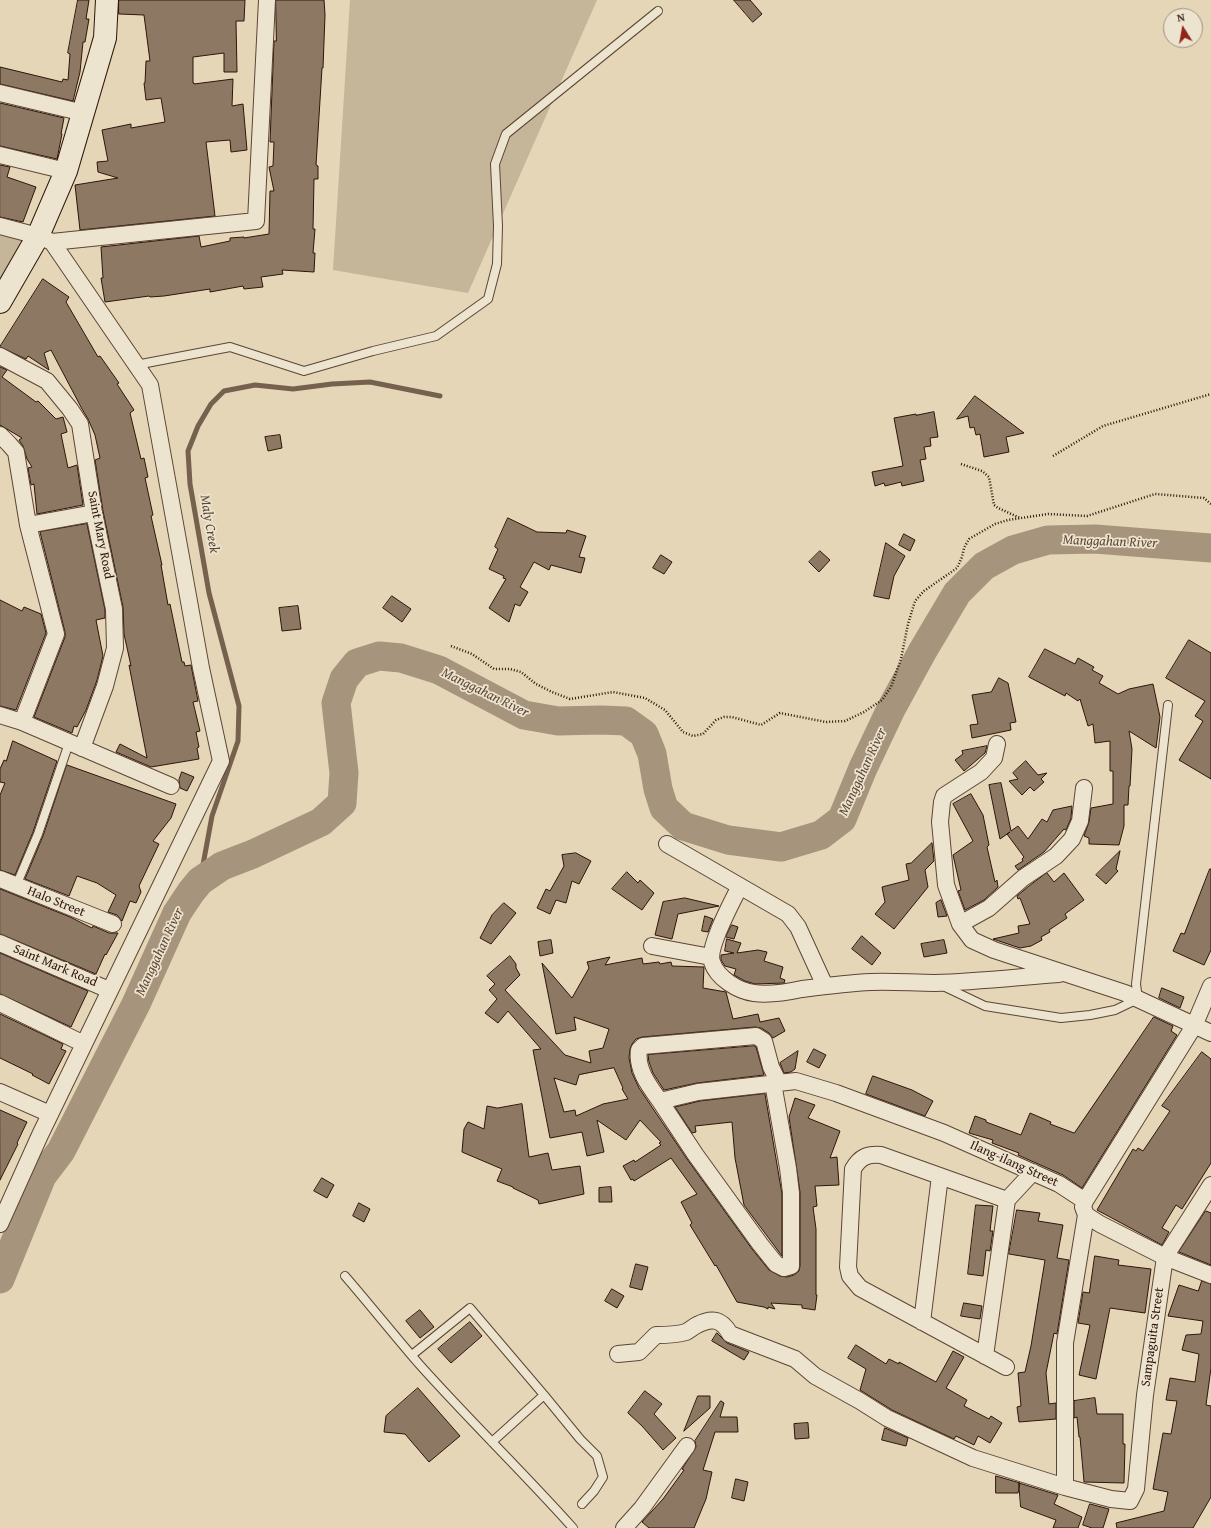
<!DOCTYPE html>
<style>
body{margin:0}
#map{position:relative;width:1211px;height:1528px;overflow:hidden;background:#e4d6b6;font-family:"Gentium Book Plus",serif}
canvas{display:block}
.north{position:absolute;left:1163px;top:8px;width:40px;height:40px;box-sizing:border-box;background:#ede4d0;border:1px solid #a19181;border-radius:50%;rotate:349deg;font-size:11px;font-weight:700;line-height:16px;text-align:center;color:#2e150a}
.north::after{content:'';display:block;margin:auto;width:14px;height:18px;background:#8f2418;clip-path:polygon(50% 0,100% 100%,50% 72%,0 100%)}
</style>
<div id="map">
<canvas width="1211" height="1528"></canvas>
<div class="north">N</div>
</div>
<script>
const c = document.querySelector('canvas').getContext('2d');
c.lineJoin = 'round';
function paint(path, color) { c.fillStyle = color; c.fill(path, 'evenodd'); }
function trace(path, color, width, dash) { c.strokeStyle = color; c.lineWidth = width; c.lineCap = dash ? 'butt' : 'round'; c.setLineDash(dash || []); c.stroke(path); }
function label(font, color, halo, rows, align = 'center') {
  c.font = font + ' "Gentium Book Plus",serif'; c.lineWidth = 3.5; c.setLineDash([]); c.textBaseline = 'middle'; c.strokeStyle = halo; c.fillStyle = color; for (const [text, x, y, turn = 0] of rows) {
    c.save(); c.translate(x, y); c.rotate((+turn || 0) * Math.PI / 180); c.textAlign = isNaN(turn) ? turn : align; if (halo) c.strokeText(text, 0, 0); c.fillText(text, 0, 0); c.restore();
  }
}
paint(new Path2D(`
 M350,0H597L468,293L333,270Z
 M0,222L30,229L0,282Z`), '#c5b599');
trace(new Path2D(`
 M200,881L212,816L238,741L239,706L209,593L190,484L188,451L198,426L211,404L224,391L255,385L293,389L332,384L370,382L440,396`), '#76614e', 5);
trace(new Path2D(`
 M0,1279L42,1176L61,1151L136,1004L177,913L191,892L200,881L222,866L253,854L321,822L342,803L344,773L336,703L344,679L357,663L379,656L401,658L439,670L524,715L558,721L601,720L626,721L644,734L652,754L658,789L664,808L683,826L728,840L781,847L821,835L842,819L863,768L891,709L922,652L957,593L984,566L1013,550L1048,540L1095,539L1211,548`), '#a6947c', 29);
const building = new Path2D(`
 M78,0H89L86,19H89L85,42H83L80,72L73,101L0,84V67L62,82L63,79L68,80L70,54L68,53Z
 M119,0H245L244,21H236L237,72H224V53L193,57V83H194V84L233,79L232,106L243,104L247,150L231,152L230,140L206,142L215,216L80,230L75,185L118,178L98,172L97,162L108,161L102,130L131,124V128L165,122L161,98L146,100L144,83H145L146,61H150L144,15L119,14Z
 M276,0H324L325,15L323,68H322L316,165L318,166V179H314L313,229H315L313,253H315L314,272L282,270L283,274L261,277L263,287L244,289L243,286L210,292V289L164,296L150,297L149,296L105,302L101,278H103L101,247L199,236L201,247L230,241V238L244,237V238L269,234L270,191H274L269,167L273,166L274,142H270L274,41H276Z
 M734,0H750L762,14L753,22Z
 M0,103L64,118L61,134H62L57,159L0,146Z
 M0,165L10,167L7,177L36,187L23,222L0,217Z
 M43,279L69,297L66,302L98,357L100,356L119,383L117,384L134,410L130,413L141,459L144,458L148,477L145,478L153,515L151,516L162,565H161L168,605L170,604L182,662H184L185,666L191,665L198,701L193,702L200,731L196,732L199,747L197,748L199,759L151,767L116,752L120,744L147,758L129,665L131,666L124,634L123,607L103,511L95,460L100,458L95,435L88,419L82,409L51,350L44,353L49,370L28,356L26,359L0,347Z
 M0,367L7,370L2,377L36,402L38,401L56,419L63,417L67,432L61,434L68,468L77,465L83,505L37,514L34,484L31,485L28,468L32,467L27,459L23,446L19,440L22,438L0,425Z
 M975,396L1024,433L1006,437L1009,452L984,457L980,434L976,435L974,427L970,428L968,416L957,419Z
 M934,412L938,437L930,438L931,446L924,447L926,459L920,460L924,481L902,486L901,482L885,486L884,483L875,486L872,472L903,466L894,418L916,414V415Z
 M280,435L282,448L268,451L265,437Z
 M508,518L537,532L566,533L567,530L586,536L579,557L585,558L581,573L551,565L549,570L534,562L520,587L528,592L520,606L515,604L509,622L489,608L506,579L503,578L504,576L489,569L498,549L495,547Z
 M87,524L105,610V618L96,620L103,656L97,680L86,710L77,727L74,726L72,733L34,717L65,637V632L40,532Z
 M904,534L915,540L910,551L899,545Z
 M886,543L905,556L894,576L889,599L874,596Z
 M820,551L830,560L819,572L809,562Z
 M661,555L672,562L664,574L653,568Z
 M392,596L411,609L402,622L383,608Z
 M0,600L22,611L24,607L41,614L46,633L16,710L0,706Z
 M298,606L301,629L282,631L279,608Z
 M1189,640L1211,653V779L1179,760L1203,721L1195,716L1205,701L1166,678Z
 M1045,649L1075,664L1078,658L1094,667L1092,670L1103,676L1099,683L1118,694L1129,689L1153,684L1160,717L1156,748L1129,731L1132,749L1130,786H1129L1128,805H1124V826L1119,845L1089,844V838L1084,836L1089,822L1091,808L1113,804V771H1110V741L1095,743L1093,724L1088,726L1080,699L1078,701L1066,693L1065,696L1029,677Z
 M999,678L1008,683L1016,722L1010,723L1011,730L972,738L970,725L978,724L972,695L991,692Z
 M13,741L57,761L33,832L15,875L0,870V795L5,783L0,782V769L4,760L6,761Z
 M987,746L985,753L964,771L955,760L963,754L962,751Z
 M1026,761L1038,775L1047,773L1041,779L1044,782L1034,791L1030,787L1022,795L1009,781L1018,779L1013,773Z
 M67,765L176,804L171,818L153,841L159,844L139,886L141,892L136,903L130,901L122,921L117,915L108,912L116,895L97,883L77,876L69,896L25,879L43,836Z
 M182,772L194,777L187,791L180,788L179,780Z
 M1001,783L1011,831L1018,826L1028,839L1042,819L1047,822L1053,810L1072,806L1071,818L1066,830L1064,829L1044,852L1018,870L1015,866L1023,861L1022,859L1024,857L1007,834L1010,832L1000,839L989,785Z
 M971,794L983,815L989,845L987,847L995,882L997,880L998,887L984,900L965,910L958,891L961,890L953,855L973,841L953,804Z
 M932,843L934,861L925,870L928,887L894,929L875,914L885,902L882,887L909,880L906,864L911,863Z
 M1120,851L1116,869L1118,871L1106,884L1096,875Z
 M576,853L591,861L579,884L572,881L566,903L556,900L550,914L537,908L546,889L550,891L564,866L562,855Z
 M1210,869H1211V950L1204,965L1173,951L1181,933L1184,934Z
 M627,872L638,883L640,880L654,893L642,910L612,889Z
 M1047,873L1054,882L1064,873L1084,900L1065,914L1067,918L1049,930L1050,932L1041,937L1042,940L1031,946L1020,948L993,939L1019,933L1018,926L1030,924L1020,898L1018,899L1017,896L1029,886Z
 M0,889L70,917L92,928L93,926L109,933H118L106,955L105,954L96,974L0,934Z
 M685,898L719,906L678,914L672,939L655,935L663,902Z
 M941,900L947,916L938,917L936,903Z
 M504,903L516,913L491,944L480,938L492,915Z
 M705,916L713,919L708,932L702,931Z
 M732,925L738,927L734,939L726,937Z
 M862,936L881,953L872,965L852,949Z
 M727,939L741,943L737,953L758,950L767,952L764,961L783,967L780,978L785,980L784,983L755,984L745,981L734,975L736,969L725,966L721,960V955L734,953L725,951Z
 M551,940L553,953L540,956L538,942Z
 M944,940L947,953L924,957L921,944Z
 M0,953L88,991L71,1027L0,994Z
 M510,956L516,964V968L520,975L505,990L565,1055L591,1063L589,1051L603,1048L609,1029L574,1017L576,1030L556,1034L542,963L572,998L589,968L587,962L610,957L605,965L642,958L643,964L659,962L660,964L671,962L672,966L704,967L703,988L726,992L733,1019L758,1014L760,1022L779,1018L785,1031L773,1038L769,1033L761,1028L755,1027L642,1037L636,1039L632,1044L630,1049L629,1058L632,1073L639,1088L687,1159L752,1249L769,1270L780,1276L787,1277L794,1275L799,1271L800,1266V1192L789,1117L795,1098L815,1105L808,1118L840,1131L830,1158L837,1157L839,1185L815,1186L817,1206L813,1207L816,1229V1295H817L815,1310L802,1308V1305L771,1303L775,1309L768,1307V1309L764,1307L737,1302L716,1265L715,1266L690,1225L692,1223L681,1202L697,1194L671,1158L634,1181L633,1179L631,1180L623,1166L634,1160L635,1162L661,1145L659,1143L661,1142L640,1120L626,1140L597,1120L604,1152L587,1156L582,1132L550,1138L533,1050L541,1049L508,1011L498,1023L485,1013L497,999L489,990L495,984L487,976ZM614,1068L623,1088L622,1089L628,1099L603,1104L576,1116L575,1110L564,1112L554,1078L576,1085L579,1075Z
 M1162,988L1184,997L1180,1008L1159,998Z
 M0,1014L63,1044L61,1049L66,1051L49,1084L32,1075L33,1074L0,1058Z
 M1154,1017L1173,1026L1171,1031L1177,1035L1082,1188L1063,1175L1018,1155L1019,1153L992,1143L993,1140L969,1133L975,1116L986,1120V1122L1021,1135L1030,1113L1051,1122L1050,1124L1074,1133Z
 M754,1046L756,1047L764,1075L697,1083L664,1090L653,1073L649,1062L648,1055Z
 M814,1049L826,1055L819,1068L807,1062Z
 M798,1051L795,1069L791,1072L784,1073L780,1063Z
 M1202,1052L1211,1059V1163L1182,1209L1176,1205L1162,1228L1169,1232L1162,1245L1097,1210L1133,1149L1136,1151L1138,1148L1143,1151L1170,1111L1162,1106Z
 M873,1076L912,1090L933,1101L925,1116L866,1094Z
 M765,1094L782,1194V1256L744,1205L735,1158L732,1122L695,1126L696,1132L692,1133L675,1107L700,1101Z
 M522,1104L529,1157L548,1153L552,1170L580,1166L584,1194L539,1204L538,1200L513,1188V1187L497,1181L502,1169L462,1152L464,1129L468,1122L484,1129L487,1106L497,1108Z
 M0,1110L27,1122L17,1143L18,1144L0,1180Z
 M322,1178L334,1185L327,1198L314,1191Z
 M611,1187L612,1202H599V1188Z
 M359,1203L370,1209L364,1222L353,1216Z
 M976,1205L993,1206L990,1231H993L990,1251L986,1250L983,1276L968,1274Z
 M1017,1210L1040,1213L1038,1221L1063,1225L1057,1258L1069,1260L1057,1334L1054,1333L1046,1373L1049,1404L1056,1403V1419L1019,1422L1017,1407L1021,1406L1018,1373L1025,1372L1031,1346L1045,1260L1009,1254Z
 M1206,1211L1211,1213V1265L1179,1252Z
 M1095,1256L1119,1260L1118,1265L1151,1269L1145,1313L1110,1308L1096,1379L1079,1375L1090,1325L1078,1323L1083,1292L1089,1293Z
 M636,1264L648,1267L642,1290L630,1287Z
 M1202,1281L1211,1284V1368L1206,1405L1211,1406V1497L1193,1528H1117L1116,1523L1164,1511L1168,1492L1153,1489L1163,1433L1171,1434L1177,1401L1166,1400L1170,1378L1195,1382L1199,1354L1182,1350L1186,1335L1201,1334L1203,1321L1168,1316L1179,1285L1198,1291Z
 M612,1289L624,1296L617,1308L605,1301Z
 M964,1303L982,1306L980,1319L961,1316Z
 M420,1310L434,1327L420,1338L406,1321Z
 M470,1322L482,1336L451,1363L438,1349Z
 M717,1333L727,1343L749,1352L744,1360L712,1341Z
 M856,1345L886,1364L889,1359L899,1364V1362L936,1382L953,1351L964,1357L946,1388L967,1400L964,1406L989,1419L991,1416L1002,1423L990,1443L978,1436L974,1445L956,1436L954,1439L892,1410L860,1390L866,1369L848,1358Z
 M418,1388L460,1436L429,1462L405,1434L384,1432L386,1416Z
 M645,1391L662,1404L654,1414L676,1438L663,1450L642,1426L628,1413Z
 M698,1396H710V1408L684,1431Z
 M1095,1398L1097,1414H1123V1444H1125L1124,1483L1084,1482L1080,1437H1079L1077,1417L1074,1418V1401Z
 M721,1401L724,1403L720,1417H737L738,1432H715L703,1470L712,1472L706,1499L694,1528H649L642,1522L663,1499L684,1470L682,1469L696,1447L695,1441Z
 M808,1423L809,1438L795,1439L794,1424Z
 M885,1428L908,1438L906,1446L882,1440Z
 M996,1476L1020,1483L1018,1493H996Z
 M736,1479L748,1482L744,1501L732,1498Z
 M1019,1483L1058,1495L1054,1504L1082,1517L1078,1528H1053L1056,1520L1021,1507Z
 M1090,1504L1109,1509L1103,1528H1092L1083,1525Z`);
paint(building, '#8d7963');
trace(building, '#2e150a', 1);
const lane = new Path2D(`
 M136,365L230,347L304,371L373,351L436,336L488,299L497,264L498,226L495,164L506,134L658,11
 M16,886L38,834L69,743
 M943,986L985,1006L1061,1018L1090,1015L1115,1010L1138,999L1136,984L1168,705
 M345,1276C370,1305 394,1335 419,1364C469,1420 523,1472 573,1528
 M412,1355L470,1308L544,1395L492,1442
 M544,1395L580,1439L597,1456L603,1477L594,1491L582,1504`);
const street = new Path2D(`
 M0,93L84,113
 M0,155L66,171
 M0,226L38,236L52,242L150,385L201,668L221,761L40,1135L0,1224
 M52,242L256,221L267,0
 M0,356L47,381L70,409L80,424L94,513L114,609L115,648L105,686L82,748
 M0,435L9,444L16,452L28,525L56,634L22,722
 M28,525L94,513
 M0,715L22,722L171,786
 M997,744L994,758L981,772L950,792L944,796L942,802L940,822L946,885L960,924L972,940L994,950L1125,993L1211,1033
 M667,844L788,914L798,927L825,986
 M0,879L113,924
 M740,886C733,900 707,948 712,962C717,978 738,991 754,993C768,995 788,992 802,989C825,986 848,983 871,982C892,981 914,983 935,983C976,982 1018,977 1059,974
 M960,924L989,908L1023,878L1056,856L1072,839L1080,821L1084,788
 M0,943L109,990
 M652,946L711,957
 M0,1003L84,1044
 M0,1092L50,1114
 M660,1101C649,1086 636,1069 639,1050L643,1046L756,1036L764,1041L771,1067L776,1077L773,1083L788,1168L791,1193V1266L784,1268L776,1264L760,1244L695,1154L660,1101L698,1092L796,1081L836,1093L944,1133L1059,1184L1085,1201L1083,1207L1086,1215L1100,1224L1165,1257L1211,1275
 M1085,1201L1194,1026L1211,986
 M922,1322L940,1176
 M618,1354L639,1352L656,1335C666,1335 676,1335 686,1332C690,1330 693,1327 697,1325C712,1317 722,1319 730,1334L795,1359L815,1376L860,1401L887,1418L973,1458L1065,1487L1111,1499L1130,1501L1136,1489L1145,1395L1165,1257L1211,1185
 M985,1356L1007,1200L1033,1172
 M1006,1367L860,1288L850,1276L848,1267L853,1169C860,1157 867,1154 881,1155L1007,1200
 M1065,1487V1343L1086,1215
 M624,1528L642,1508L687,1446`);
const secondary = new Path2D(`
 M0,302L38,236L66,171L105,38L107,0`);
trace(lane, '#5c4535', 10);
trace(street, '#5c4535', 18);
trace(secondary, '#2e150a', 24);
trace(new Path2D(`
 M1053,456L1103,426L1211,394
 M961,464L982,471L989,477L994,505L998,508L1020,518
 M451,646L472,654L494,669H510L521,672L536,684L552,692L570,699L613,692L645,698L665,710L683,732L693,736L703,734L716,720L724,717H732L761,725L780,713L826,722L845,721L864,712L882,700L891,687L901,659L908,624L915,601L924,591L957,568L962,557L964,548L969,539L995,524L1008,520L1048,514L1087,516L1155,494L1204,498L1211,504`), '#2e150a', 2.5, [1, 2]);
trace(lane, '#ede4d0', 8);
trace(street, '#ede4d0', 16);
trace(secondary, '#ede4d0', 22);
label('13px', '#2e150a', '#ede4d0', [
 ["Saint Mary Road",100,535,79],
 ["Halo Street",56,902,22],
 ["Saint Mark Road",55,966,23],
 ["Ilang-ilang Street",1014,1164,24],
 ["Sampaguita Street",1153,1337,-82]
]);
label('italic 14px', '#5e4838', '#ede4d0', [
 ["Maly Creek",209,524,80],
 ["Manggahan River",1110,542,2],
 ["Manggahan River",485,693,26],
 ["Manggahan River",863,772,-65],
 ["Manggahan River",160,952,-65]
]);
</script>
